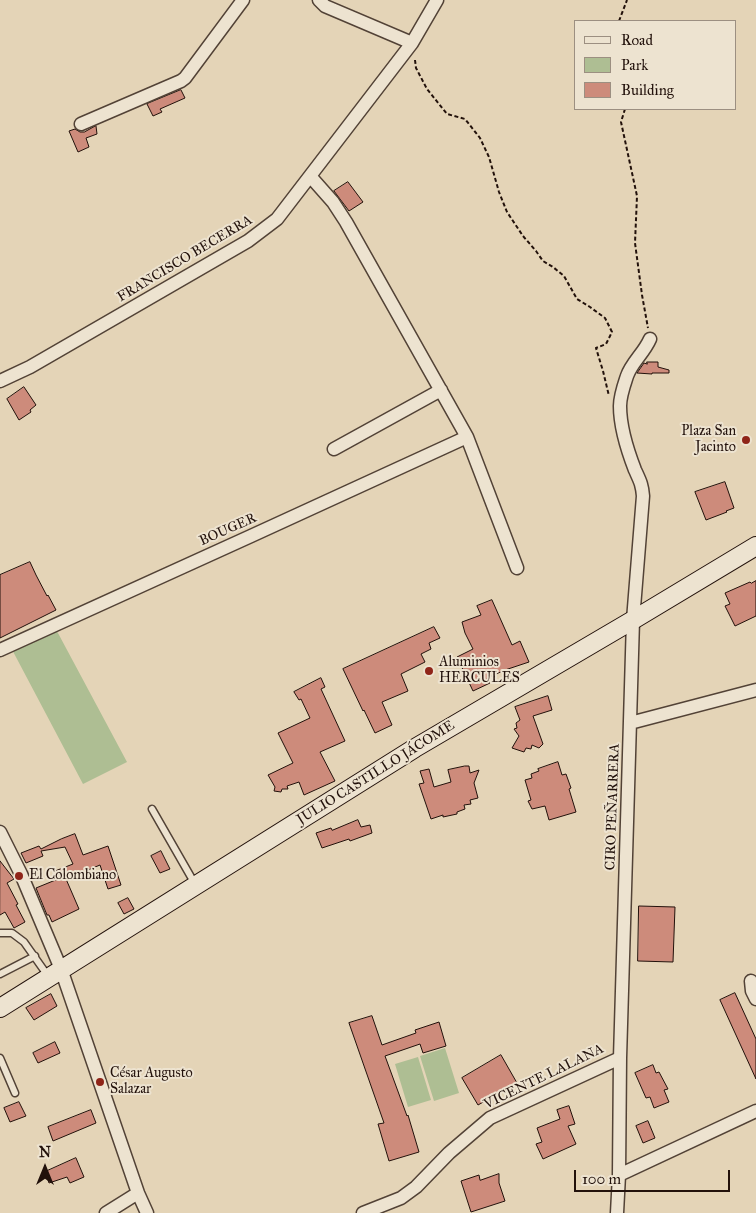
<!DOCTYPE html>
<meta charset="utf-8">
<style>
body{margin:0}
#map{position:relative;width:756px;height:1213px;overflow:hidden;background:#e4d4b7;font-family:"IM FELL Great Primer",serif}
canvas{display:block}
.legend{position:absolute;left:574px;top:20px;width:162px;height:90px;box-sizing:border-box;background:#ede3d0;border:1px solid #9c8f81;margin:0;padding:6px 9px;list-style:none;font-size:15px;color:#22110b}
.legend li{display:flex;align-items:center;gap:10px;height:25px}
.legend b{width:25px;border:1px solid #9c8f81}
.north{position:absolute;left:20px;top:1143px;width:50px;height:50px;-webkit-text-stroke:4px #ede3d0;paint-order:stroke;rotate:0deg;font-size:14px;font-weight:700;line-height:20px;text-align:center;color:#22110b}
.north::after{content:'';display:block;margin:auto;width:18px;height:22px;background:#22110b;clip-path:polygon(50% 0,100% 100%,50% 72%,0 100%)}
.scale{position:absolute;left:574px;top:1170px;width:156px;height:22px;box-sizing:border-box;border:2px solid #22110b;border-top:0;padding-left:6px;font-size:15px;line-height:18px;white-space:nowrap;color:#22110b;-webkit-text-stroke:4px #ede3d0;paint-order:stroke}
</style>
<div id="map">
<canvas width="756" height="1213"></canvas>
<ul class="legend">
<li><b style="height:6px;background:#ede3d0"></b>Road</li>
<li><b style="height:14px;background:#aebe93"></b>Park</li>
<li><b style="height:14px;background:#cd8b7b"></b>Building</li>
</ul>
<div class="north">N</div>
<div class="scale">100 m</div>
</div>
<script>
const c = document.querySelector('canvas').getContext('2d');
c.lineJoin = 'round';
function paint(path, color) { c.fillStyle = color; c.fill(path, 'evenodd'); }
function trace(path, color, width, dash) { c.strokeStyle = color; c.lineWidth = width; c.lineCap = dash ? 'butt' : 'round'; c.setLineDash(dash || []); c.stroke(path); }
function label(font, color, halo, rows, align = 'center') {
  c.font = font + ' "IM FELL Great Primer",serif'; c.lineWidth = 4; c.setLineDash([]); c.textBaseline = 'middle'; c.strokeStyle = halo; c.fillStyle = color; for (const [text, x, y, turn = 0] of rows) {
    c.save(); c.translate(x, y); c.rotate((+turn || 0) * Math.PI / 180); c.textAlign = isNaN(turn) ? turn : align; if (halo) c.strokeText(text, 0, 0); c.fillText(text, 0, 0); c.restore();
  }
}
paint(new Path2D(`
 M51,620L127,762L83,784L8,642Z
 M445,1048L459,1093L434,1101L420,1056Z
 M418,1057L431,1100L408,1107L395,1064Z`), '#aebe93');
const building = new Path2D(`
 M181,90L185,98L160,109L162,112L153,116L147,104Z
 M96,126L97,134L86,138L89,147L78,152L69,131L75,129L80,132H84Z
 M348,182L363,202L349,211L334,191Z
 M647,362H658V367L669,370V373H652V374L637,373L644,363L647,364Z
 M24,387L36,405L30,410L31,412L19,420L7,399Z
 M725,482L734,508L726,511L727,512L706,520L695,492Z
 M30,562L36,575L47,596L48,595L56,610L0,638V575Z
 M756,581V616L735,626L725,606L730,604L725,593L750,582L751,583Z
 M492,600L512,645L520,641L529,662L505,670L487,678L490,683L473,691L457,657L473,649L465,633L462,622L481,615L477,606Z
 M434,627L440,638L429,643L431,649L421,654L425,662L401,674L408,691L382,702L392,725L375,733L364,710L363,711L343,669Z
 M321,678L325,687L321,689L345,741L320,752L335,781L304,795L299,782L287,786L288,789H282L281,792L274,791L275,787L268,775L293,763L278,733L310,718L301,699L299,700L294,692Z
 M548,696L552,710L533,716L543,744L539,748L532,745L531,749L526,748L524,752L512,748L519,736L514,729L517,728L516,723L520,720L515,707Z
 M558,762L562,775L566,774L571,788L569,789L576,812L549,820L545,806L532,809L528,801L531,800L525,780L532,778L531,774L539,771L538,769Z
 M465,766H469L470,773L479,770L474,783L478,798L470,800L471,804L464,805L465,809L457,812V814L443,817V815L431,819L419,784L424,783L420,771L429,769L434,787L451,782L448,770Z
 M358,820L361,827L370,825L372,833L350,841L349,839L322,848L316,833L331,828L332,830Z
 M75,834L83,855L108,846L121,885L108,889L100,865L66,879L79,909L52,922L49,915H47L36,888L58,879L55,871L73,864L65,847L41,851L43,856L26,863L21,853L39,846L41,849L61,839Z
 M161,851L170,869L160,873L151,856Z
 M0,861L14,879L7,883L18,904L16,905L25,922L14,928L5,912L0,915Z
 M128,898L134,909L124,914L118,903Z
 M639,906L675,907L673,962L638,961Z
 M735,993L756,1039V1079L720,1000Z
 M51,994L57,1006L34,1020L26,1008Z
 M372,1016L382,1045L416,1033L415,1030L439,1022L446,1046L423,1053L420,1044L385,1056L407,1116L408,1115L419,1152L389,1161L378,1124L384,1123L349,1023Z
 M55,1042L60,1053L38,1063L33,1053Z
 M501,1055L517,1083L478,1105L462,1078Z
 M653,1065L656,1073L659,1072L668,1089L664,1090L669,1102L654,1108L650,1097L646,1098L635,1073Z
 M19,1102L26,1116L10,1122L4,1108Z
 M569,1106L575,1124L568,1126L576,1144L543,1159L536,1144L542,1142L537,1128L560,1119L557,1110Z
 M91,1110L96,1123L53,1141L48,1127Z
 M648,1121L655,1138L643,1143L636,1126Z
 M76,1158L84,1177L70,1183L67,1177L49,1183L45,1172Z
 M499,1174V1183L505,1201L471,1212L461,1181L479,1175L480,1180Z`);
paint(building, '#cd8b7b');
trace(building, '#22110b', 1);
const lane = new Path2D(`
 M152,809L195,884
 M0,933H12L24,942L48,976
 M0,974L35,956
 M0,1058L15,1093`);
const street = new Path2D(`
 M319,0L325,6L412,43
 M81,124L181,81L185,78L243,0
 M310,176L333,202L346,222L467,437L517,568
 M0,381L30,367L248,241L277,219L412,43L437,0
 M334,449L441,390
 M0,650L251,536L467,437
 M630,723L756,690
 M0,832L21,874L61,969L138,1193L147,1213
 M751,981L752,991L756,999
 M619,1175L756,1111
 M106,1213L138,1193
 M363,1213L401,1198L416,1187L449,1153L490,1118L620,1058
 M617,1213L619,1175L620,1058L633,620L643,496C642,484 640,481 635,470C628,452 620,426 620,406C620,396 624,385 627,376C632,362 644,353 650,339`);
const secondary = new Path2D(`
 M0,1008L415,748L633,620L756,546`);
trace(lane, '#524236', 9);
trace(street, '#524236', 15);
trace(secondary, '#22110b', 20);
trace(new Path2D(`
 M619,21L627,0
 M415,60L416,68L427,89L447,114L465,119L480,138L489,157L499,192L507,212L523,236L536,251L543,261L553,267L564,276L577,299L590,307L605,318L612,332L606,344L596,348L603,371L609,396
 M625,109L621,122L637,196L635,243L642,295L648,328`), '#22110b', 2, [4, 2.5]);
trace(lane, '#ede3d0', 6);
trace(street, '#ede3d0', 12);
trace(secondary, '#ede3d0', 18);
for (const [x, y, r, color] of [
 [746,440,5,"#8f2418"],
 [429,671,5,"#8f2418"],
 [19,876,5,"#8f2418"],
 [100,1082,5,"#8f2418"]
]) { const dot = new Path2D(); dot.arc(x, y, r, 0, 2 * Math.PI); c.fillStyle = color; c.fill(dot); trace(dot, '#ede3d0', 2); }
label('14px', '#22110b', '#ede3d0', [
 ["FRANCISCO BECERRA",185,259,-31],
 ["BOUGER",228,530,-24],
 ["JULIO CASTILLO JÁCOME",376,773,-32],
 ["CIRO PEÑARRERA",613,807,-88],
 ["VICENTE LALANA",544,1077,-26]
]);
label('14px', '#22110b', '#ede3d0', [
 ["Plaza San",736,432,"right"],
 ["Jacinto",736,448,"right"],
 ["Aluminios",439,663],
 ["HERCULES",439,679],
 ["El Colombiano",29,876],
 ["César Augusto",110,1074],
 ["Salazar",110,1090]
], 'left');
</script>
